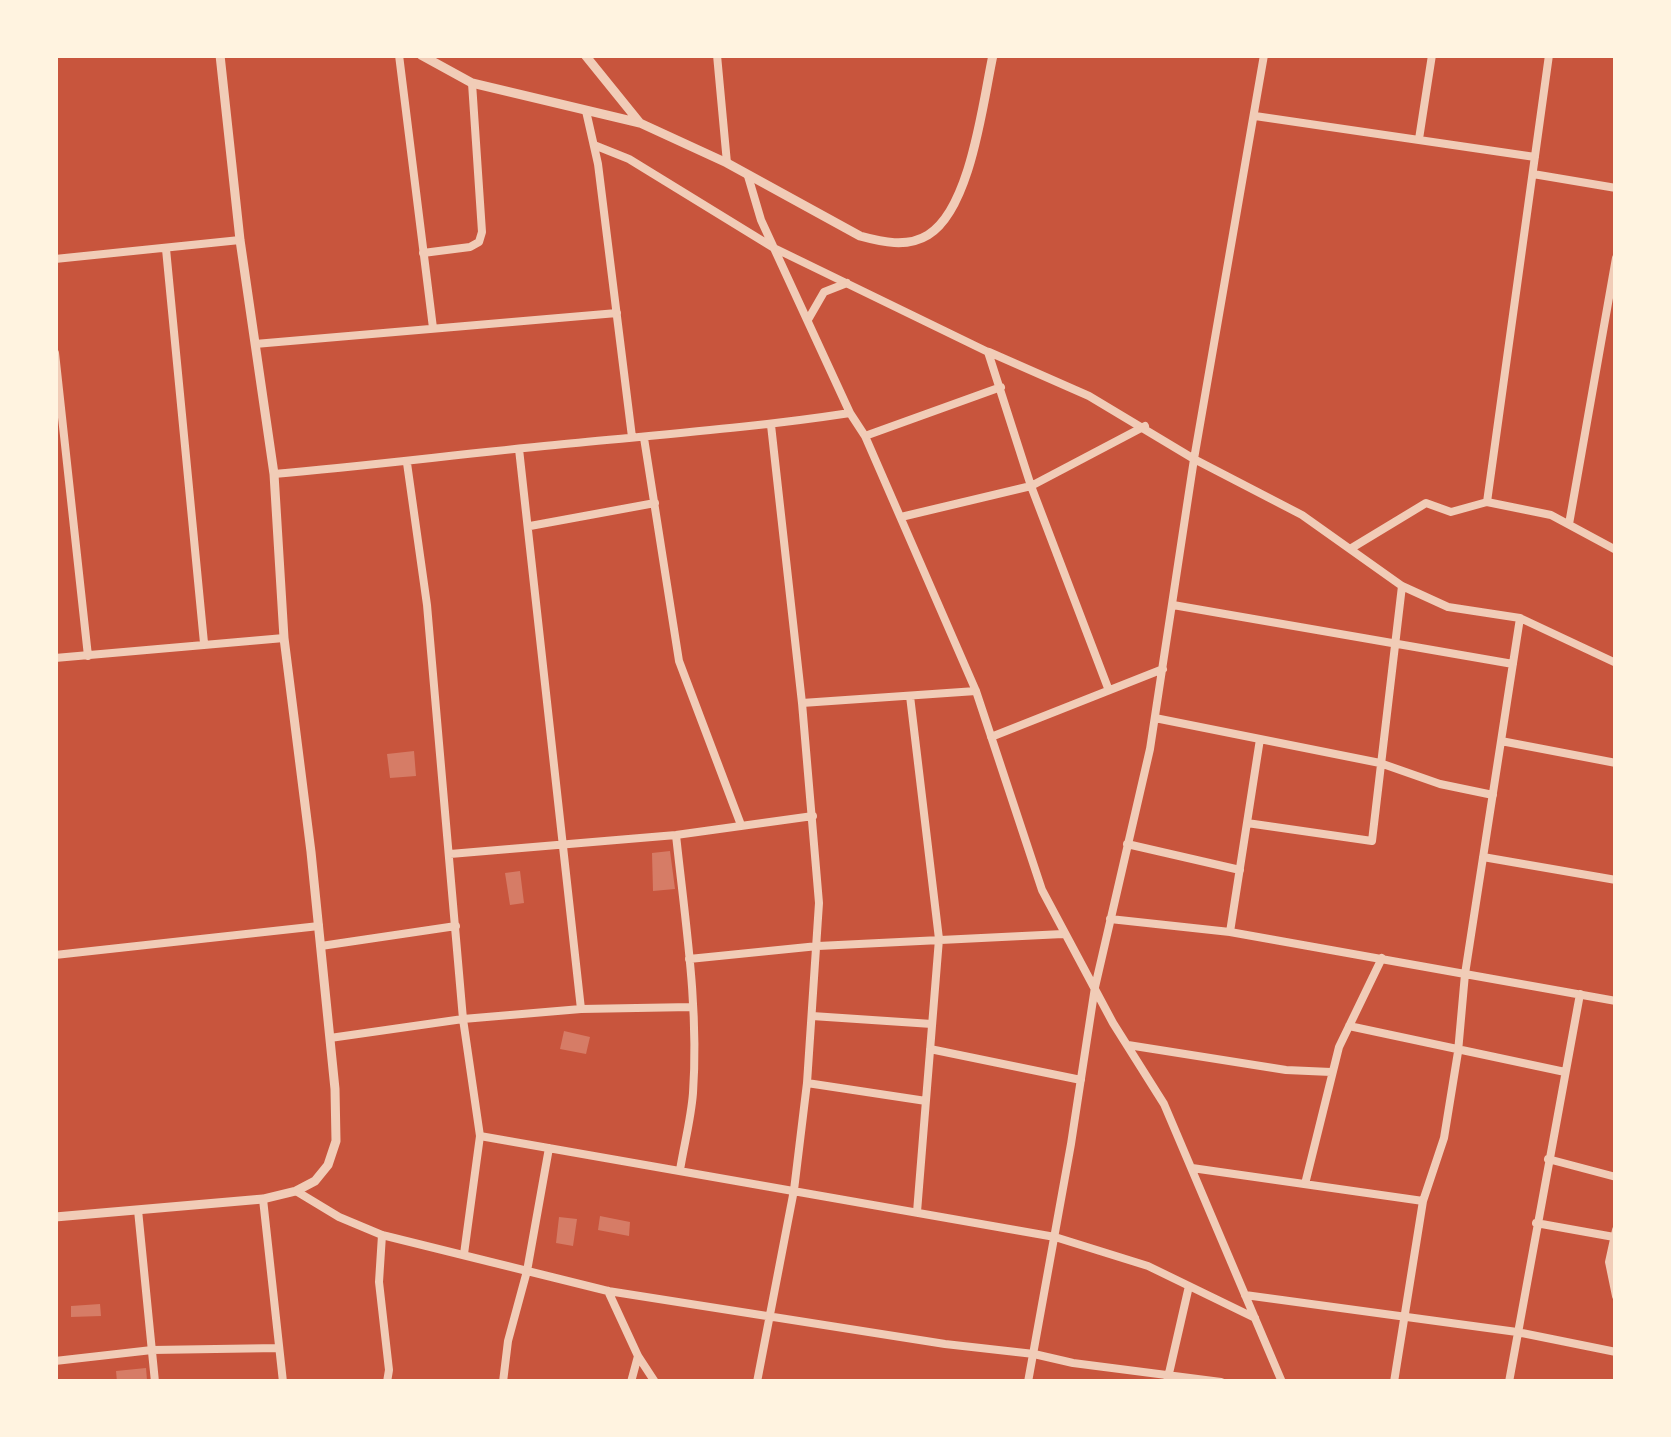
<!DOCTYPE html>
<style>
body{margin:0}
#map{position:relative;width:1671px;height:1437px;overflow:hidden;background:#c8553d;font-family:"Open Sans",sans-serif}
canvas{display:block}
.frame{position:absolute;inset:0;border:58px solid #fff3e0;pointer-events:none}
</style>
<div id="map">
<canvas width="1671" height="1437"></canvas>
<div class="frame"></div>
</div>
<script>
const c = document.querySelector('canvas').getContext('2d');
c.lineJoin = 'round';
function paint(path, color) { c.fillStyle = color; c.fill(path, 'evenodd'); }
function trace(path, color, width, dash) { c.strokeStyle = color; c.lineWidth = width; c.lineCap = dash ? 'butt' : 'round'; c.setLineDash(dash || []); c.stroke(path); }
paint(new Path2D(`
 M414,751L416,776L390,778L387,754Z
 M670,851L675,889L653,891L652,853Z
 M520,871L524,903L510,905L505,873Z
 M564,1031L590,1037L586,1054L560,1049Z
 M600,1216L630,1222L629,1236L598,1230Z
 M559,1217L577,1219L573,1246L556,1243Z
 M100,1304L101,1316L71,1317V1306Z
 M146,1368L147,1380L117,1382L116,1371Z`), '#d67c66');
trace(new Path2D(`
 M399,55L433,328
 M717,55L727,163
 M586,111L598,164L632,437
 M1255,116L1535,157
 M1419,139L1432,55
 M594,145L629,159L774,248L988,352L1031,486L1108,688
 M1533,174L1616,188
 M748,176L761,220L850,413L865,436L976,691L1042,890L1113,1023L1164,1104L1282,1382
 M166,249L204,643
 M423,253L470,247L479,242L482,232L472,83
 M55,259L240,240
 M809,318L824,292L847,283
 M255,344L617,313
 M989,352L1089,396L1194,459L1302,515L1402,586L1448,607L1520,618L1616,663
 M55,353L88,656
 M865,436L1001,387
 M644,438L679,661L741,825
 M519,449L581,1009
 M407,463L427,605L463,1019L480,1136L464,1254
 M274,474C368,466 461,454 555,445C654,435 752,428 850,413
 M1487,502L1549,55
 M901,517L1031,486L1145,426
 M1569,524L1616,258
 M530,526L655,503
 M1350,549L1426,503L1451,512L1487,502L1551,515L1616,550
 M1173,605L1513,664
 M55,658L284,638
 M910,696L939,939L917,1212
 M802,703L976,691
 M1155,718L1380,763L1440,784L1493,795
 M991,737L1163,669
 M1501,741L1616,763
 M1247,823L1372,841L1402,586
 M676,835C685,920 699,1007 693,1093C691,1119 684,1145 680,1170
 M1127,844L1240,870
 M450,854L676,835L813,816
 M1483,857L1616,880
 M1110,919L1230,932L1616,1001
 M1230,932L1260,739
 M321,946L456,926
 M55,955L319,926
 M689,959L818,946L1063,934
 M812,1016L932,1024
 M1349,1026L1565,1072
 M330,1038L463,1019L581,1009L692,1007
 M1128,1045L1286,1070L1331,1072
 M930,1049L1081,1080
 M807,1083L926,1101
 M480,1136L1055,1237L1148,1266L1255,1318
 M1548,1159L1616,1177
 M1192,1168L1423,1201
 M1305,1184L1339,1047L1382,958
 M296,1191L339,1217L382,1235L608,1291L945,1344L1034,1354L1073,1363L1221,1382
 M263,1199L283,1382
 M138,1210L155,1382
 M1536,1223L1614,1237
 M1616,1230L1609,1262L1616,1296
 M382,1235L379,1282L389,1370L387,1382
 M608,1291L638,1356L655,1382
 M1245,1295L1517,1332L1616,1352
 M55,1361L152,1350L279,1348
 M503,1382L508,1341L527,1271L549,1148
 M631,1382L638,1356
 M757,1382L794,1190L807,1083L819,903L802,703L771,425
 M1028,1382L1071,1144L1095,987L1150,749L1194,459L1264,55
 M1167,1382L1189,1286
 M1394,1382L1423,1201L1444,1138L1458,1052L1465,974L1520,618
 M1509,1382L1580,994`), '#f1ccb7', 8);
trace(new Path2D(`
 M421,55L472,83L640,123L727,163L860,236C882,242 907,248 928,235C971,209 983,101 993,55
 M585,55L640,123
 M55,1217L263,1199L296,1191L315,1181L328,1165L336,1141L335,1089L311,852L284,638L274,474L240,240L220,55`), '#f1ccb7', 9);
</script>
